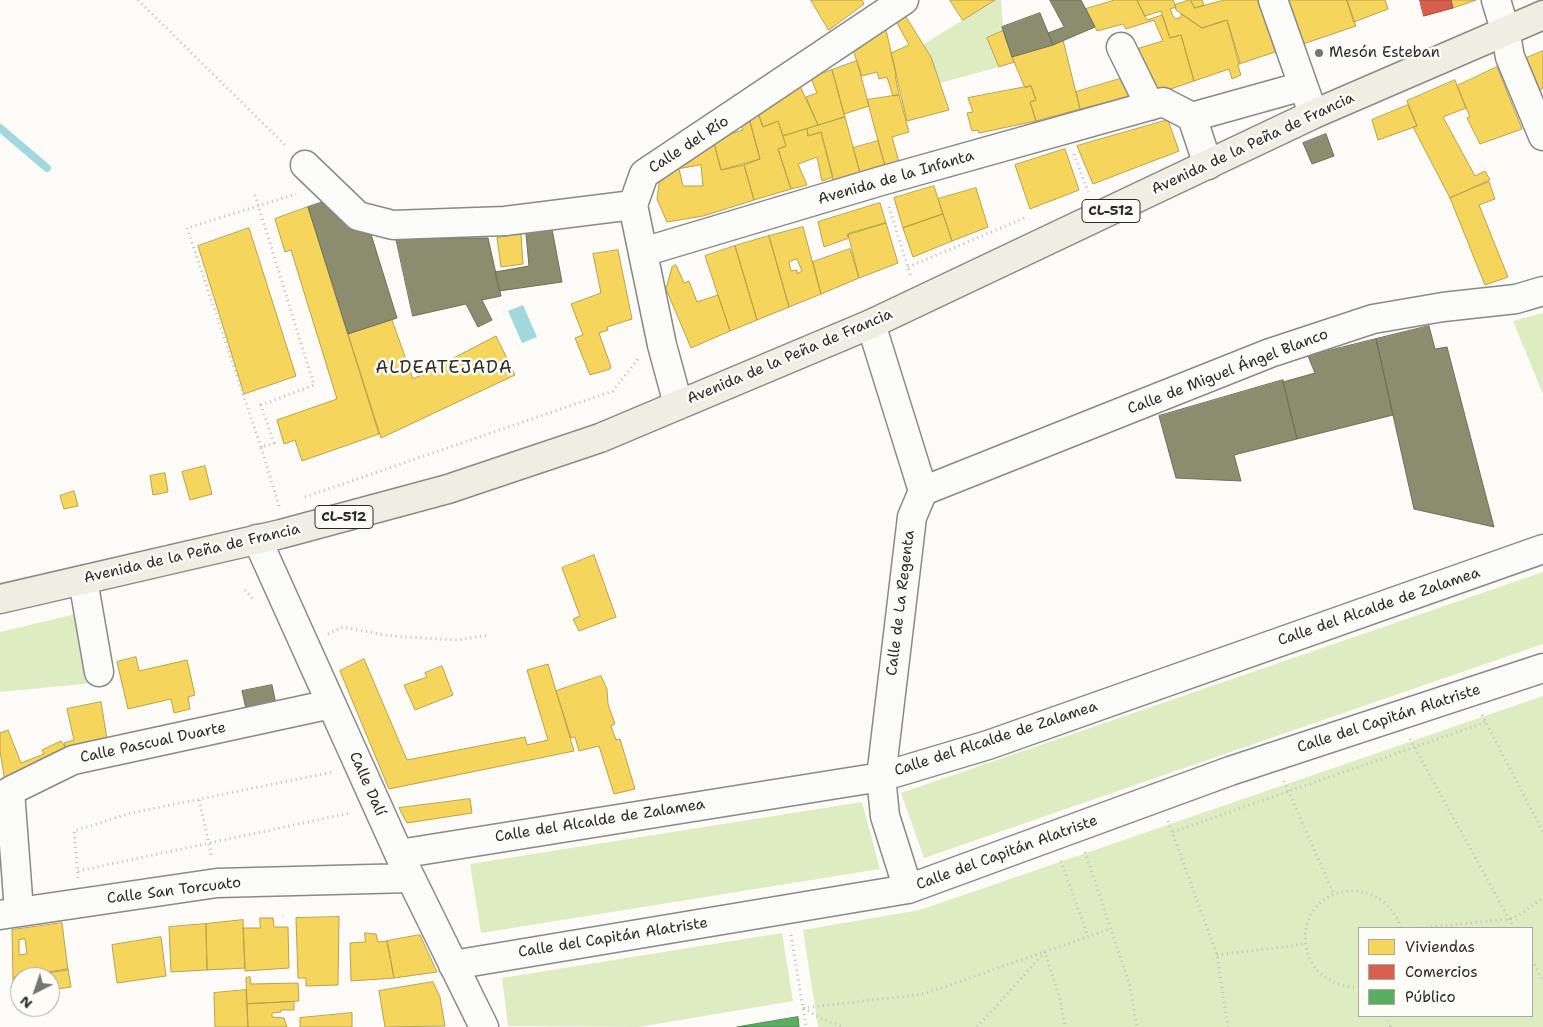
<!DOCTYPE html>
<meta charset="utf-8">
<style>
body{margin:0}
#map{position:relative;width:1543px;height:1027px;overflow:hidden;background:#fcfbf8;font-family:"Shantell Sans",sans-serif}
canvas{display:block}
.legend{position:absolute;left:1358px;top:927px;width:175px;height:90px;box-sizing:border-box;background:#fdfcf7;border:1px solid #a9a8a5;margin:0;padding:6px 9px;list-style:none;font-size:15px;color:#2b2b2b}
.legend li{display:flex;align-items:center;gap:10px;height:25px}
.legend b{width:25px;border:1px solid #a9a8a5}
.north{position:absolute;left:10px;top:967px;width:50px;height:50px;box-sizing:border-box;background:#fdfcf7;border:1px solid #a9a8a5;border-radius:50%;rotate:221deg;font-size:14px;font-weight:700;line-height:20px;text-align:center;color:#2b2b2b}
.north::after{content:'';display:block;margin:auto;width:18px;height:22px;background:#747473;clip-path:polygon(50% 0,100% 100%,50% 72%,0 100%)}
</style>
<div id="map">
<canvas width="1543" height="1027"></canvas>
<ul class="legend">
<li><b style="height:14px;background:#f6d55c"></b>Viviendas</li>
<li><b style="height:14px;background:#d6604d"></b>Comercios</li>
<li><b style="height:14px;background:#5aae61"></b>Público</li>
</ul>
<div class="north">N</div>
</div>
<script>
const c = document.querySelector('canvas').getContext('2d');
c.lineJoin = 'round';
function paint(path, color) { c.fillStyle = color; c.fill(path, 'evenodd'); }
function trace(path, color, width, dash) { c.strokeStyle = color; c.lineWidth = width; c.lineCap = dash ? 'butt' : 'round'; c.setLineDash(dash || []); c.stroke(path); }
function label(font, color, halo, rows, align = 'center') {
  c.font = font + ' "Shantell Sans",sans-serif'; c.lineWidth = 5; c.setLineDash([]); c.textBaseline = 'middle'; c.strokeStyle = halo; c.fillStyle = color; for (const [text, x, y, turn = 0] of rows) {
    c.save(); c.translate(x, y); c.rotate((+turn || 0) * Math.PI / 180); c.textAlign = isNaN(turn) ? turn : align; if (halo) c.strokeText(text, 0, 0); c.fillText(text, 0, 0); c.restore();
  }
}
paint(new Path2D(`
 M995,0H1001L1003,31L987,38L999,67L940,83L924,44Z
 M1543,313V394L1513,321Z
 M1543,572V644L924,858L901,793Z
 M101,608L113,681L0,692V632Z
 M1543,696V1027H818L803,930L920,910ZM1359,928H1532V1016H1359Z
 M862,802L880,869L481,933L470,864Z
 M782,933L793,1001L639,1027L508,1026L502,978Z`), '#deecc2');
paint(new Path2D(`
 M523,305L537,337L522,343L508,311Z`), '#a0d8de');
const homes = new Path2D(`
 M811,0H862L864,4L829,30Z
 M950,0H995L963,20Z
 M1115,0H1137L1147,20L1162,15L1170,38L1181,35L1194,81L1156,94L1133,50L1163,41L1154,20L1126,29L1123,24L1097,31L1086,9Z
 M1137,0H1173L1176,7L1170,9L1173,16L1176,19L1181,17V14L1202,28L1227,20L1240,62L1238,66L1241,75L1232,79L1229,69L1194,81L1181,35L1170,38L1161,11L1145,16Z
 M1190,0L1195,8L1224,0H1267L1284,49L1239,64L1227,20L1202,28L1176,10L1175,5Z
 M1191,0H1202L1204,5L1195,8Z
 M1285,0H1347L1356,26L1297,46Z
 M1347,0H1385L1388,9L1354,22Z
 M1451,0H1476L1453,8Z
 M906,17L931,57L949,110L907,121L891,53L909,45L897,23Z
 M886,30L896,73L895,75L899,95L893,96L887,77L879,79L877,72L862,76L853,50Z
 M1003,31L1014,62L999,67L987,38Z
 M1063,40L1080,109L1036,121L1030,102L1036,100L1031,86L1025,88L1012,57Z
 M1543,51V88L1540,90L1524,59Z
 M857,61L869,106L844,114L832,70Z
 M1497,67L1522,129L1480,144L1467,118L1470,117L1457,86Z
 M832,70L845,117L818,125L806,97L817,93L811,78Z
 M1123,78L1131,96L1080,109L1076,92Z
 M1455,80L1466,108L1443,117L1475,176L1485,171L1490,180L1450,198L1413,127L1417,126L1407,101Z
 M800,86L818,125L783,136L778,121L763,127L758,113Z
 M1031,86L1036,100L1030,102L1036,121L979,133L978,130L972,131L967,113L973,112L968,98Z
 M899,95L909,132L892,137L899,162L885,166L867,100Z
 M1408,105L1417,126L1378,140L1372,120Z
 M758,113L763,127L778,121L786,146L778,149L791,189L754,200L744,165L760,159L749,118Z
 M845,117L860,173L833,180L821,132L808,136L807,129Z
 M749,118L760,159L721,170L713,139L743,130L740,122Z
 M1168,120L1179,151L1093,184L1077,146Z
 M807,129L808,136L821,132L833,177L822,181L817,157L798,164L807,185L791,189L778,149L786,146L783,136Z
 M713,139L721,170L744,165L754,200L703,216L667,222L657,199L660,176ZM701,165L703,186H683L679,169Z
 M878,141L885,166L860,173L853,148Z
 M1065,149L1079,190L1030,209L1015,165Z
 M1489,182L1495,199L1479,205L1508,277L1485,285L1450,198Z
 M934,186L943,214L903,228L894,198Z
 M976,188L988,227L952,241L938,199Z
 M880,203L886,223L847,235L849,238L824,247L818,222Z
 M308,207L379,434L302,461L295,440L284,444L277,420L337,399L291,250L285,252L275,219Z
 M943,214L952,241L913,257L903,228Z
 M886,223L898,263L859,278L848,234Z
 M803,227L821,294L789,307L769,236ZM797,259L802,271L797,274V270L791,271L789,262Z
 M249,228L296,376L244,394L198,246Z
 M521,234L523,264L501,267L497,238Z
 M769,236L789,307L757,320L735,246Z
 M735,246L757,320L730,331L705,256Z
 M850,249L859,278L821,294L813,262Z
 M618,250L632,319L607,327L608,330L599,333L611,367L610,369L590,375L575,338L583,335L571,304L601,293L593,254Z
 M676,265L684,283L689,281L697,302L718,295L730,331L691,348L666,289L672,267Z
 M392,320L413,379L496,336L515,375L381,438L348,334Z
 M205,466L212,494L190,500L182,472Z
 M165,473L168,492L153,495L150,476Z
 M74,491L78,506L64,509L60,496Z
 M594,555L616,617L579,631L573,619L580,616L562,568Z
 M136,657L139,671L187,660L195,695L188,697L190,709L174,713L171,699L128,709L117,662Z
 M364,659L407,760L525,737L527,745L548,740L527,670L548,664L574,751L389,789L340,671Z
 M442,666L453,695L415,710L404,685L427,677L425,673Z
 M601,676L607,689L608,704L615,724L611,726L616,740L620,739L635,789L614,794L599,746L579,751L575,737L571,738L556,691Z
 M101,702L108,745L6,788L0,751V733L8,730L21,763L44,754L42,750L61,741L65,747L64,743L74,740L67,709Z
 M470,799L472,813L407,823L399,808Z
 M339,917L338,985L306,986V978H298L296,918Z
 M260,918H273L274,927H288L289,968L245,971L243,928H260Z
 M243,920L245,968L207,970L206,924Z
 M62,923L68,970L13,978L12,930ZM25,939L27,954L19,955V940Z
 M206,924L207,970L171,972L169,927Z
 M365,933L376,934L378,942L387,941L394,978L351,981L350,943L365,942Z
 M420,935L437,972L394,978L387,941Z
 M161,937L166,976L117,983L112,945Z
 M68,969L71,987L50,990V977H46L45,973Z
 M23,976L20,977V998L13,999V978Z
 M250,977L251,984L298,983L299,1001L247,1004L246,978Z
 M433,982L440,997L445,1026L385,1027L379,991Z
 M246,990L248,1027H215L214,993Z
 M294,1002V1010H281V1012L272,1013V1017L284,1018L287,1027H248L247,1004Z
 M352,1013V1027H300V1018Z`);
paint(homes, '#f6d55c');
trace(homes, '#b9a24d', 1);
const shops = new Path2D(`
 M1420,0H1451L1453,8L1424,16Z`);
paint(shops, '#d6604d');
trace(shops, '#a35043', 1);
const public = new Path2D(`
 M798,1017L799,1027H737Z`);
paint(public, '#5aae61');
trace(public, '#4c8751', 1);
const industry = new Path2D(`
 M1050,0H1081L1095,27L1053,45L1048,33L1064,27Z
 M1040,13L1053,45L1012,57L1002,27Z
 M1326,134L1334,156L1312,164L1303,143Z
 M329,200L349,220L366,233L370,231L397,318L348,334L308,207Z
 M552,229L562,282L499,291L495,272L529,266L526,234Z
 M396,238H488L501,296L482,300L492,320L478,327L466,304L413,316Z
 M1429,326L1435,349L1447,347L1494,527L1414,509L1376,339Z
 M1376,339L1393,415L1297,439L1283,382L1315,373L1308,356Z
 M1283,380L1297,439L1234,455L1241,481L1176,478L1159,416Z
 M272,685L276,704L246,709L242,691Z`);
paint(industry, '#8c8c6e');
trace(industry, '#6f6f5a', 1);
trace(new Path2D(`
 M0,128L47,168`), '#a0d8de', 8);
const minor = new Path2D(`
 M1273,0L1309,102
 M1496,0L1505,30L1510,57L1543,136
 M1121,47L1150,106
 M1192,117L1208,165
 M305,165L358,216L393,225L505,221L633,205
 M643,252L881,181L1163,102L1192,117L1303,86
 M871,324L923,491L912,517L881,777L885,816L908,889
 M678,404L662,345L633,205L644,174L904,0
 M923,491L1270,353L1373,319L1443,307L1516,299L1543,291
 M257,539L399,854L484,1027
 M83,580L99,672
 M399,854L881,777L988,745L1543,549
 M19,911L10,791L73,760L331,704
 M0,915L217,883L410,878
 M453,965L908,889L1230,771L1543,668`);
const major = new Path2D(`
 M0,599L281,534L448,489L600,438L871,324L1314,114L1543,15`);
trace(minor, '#898987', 31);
trace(major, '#898987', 31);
trace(new Path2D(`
 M138,0L287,147
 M1074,154L1088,192
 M255,195L314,385L261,405L274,443L261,447L279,506
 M889,207L911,277
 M908,267L1027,217
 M261,447L187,228L296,194
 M305,497L613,391L638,359
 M245,590L253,599
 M328,634L343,627L390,636L457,640L490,635
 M1482,715L1543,832
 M1410,739L1514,928
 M1284,781L1334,895
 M199,800L212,857
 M1168,821L1217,955L1228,1027
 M1173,832L1486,722
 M1085,852L1130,986L1137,1027
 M1061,861L1088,936
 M78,871L350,813
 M78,878L74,831L131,813L332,772
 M1421,928L1509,919L1518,916L1543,898
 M791,935L806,1027
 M1217,955L1306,944
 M1532,960L1543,980
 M1359,987C1343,988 1330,982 1318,971C1312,964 1308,956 1306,947C1297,885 1380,868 1401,928
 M803,1008L924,994L1110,929
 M804,1008L819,1018L844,1027
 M1386,1016L1391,1027
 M977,1027L1045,952L1060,999L1065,1027`), '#c0bfbc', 3, [1, 4]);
trace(minor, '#fbfbf9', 28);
trace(major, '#f0ede2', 28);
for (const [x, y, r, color] of [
 [1319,53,5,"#747473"]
]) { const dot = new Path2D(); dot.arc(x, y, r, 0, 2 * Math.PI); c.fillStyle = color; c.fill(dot); trace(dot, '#fdfcf7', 2); }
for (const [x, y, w] of [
 [1111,211,58],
 [344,517,58]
]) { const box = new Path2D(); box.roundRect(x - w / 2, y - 11.5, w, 23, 4); c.fillStyle = '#fdfcf7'; c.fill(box); trace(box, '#2b2b2b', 1); }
label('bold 14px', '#2b2b2b', null, [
 ["CL-512",1111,211],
 ["CL-512",344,517]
]);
label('15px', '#2b2b2b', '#fdfcf7', [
 ["Mesón Esteban",1329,53]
], 'left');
label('15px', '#2b2b2b', '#fdfcf7', [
 ["Avenida de la Peña de Francia",1253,144,-25],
 ["Calle del Río",689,145,-33],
 ["Avenida de la Infanta",896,178,-16],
 ["Avenida de la Peña de Francia",790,357,-23],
 ["Calle de Miguel Ángel Blanco",1228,372,-21],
 ["Avenida de la Peña de Francia",192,554,-13],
 ["Calle de La Regenta",901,603,-83],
 ["Calle del Alcalde de Zalamea",1379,607,-19],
 ["Calle del Capitán Alatriste",1389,719,-18],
 ["Calle del Alcalde de Zalamea",996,739,-18],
 ["Calle Pascual Duarte",153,743,-12],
 ["Calle Dalí",367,784,66],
 ["Calle del Alcalde de Zalamea",600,821,-9],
 ["Calle del Capitán Alatriste",1007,853,-20],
 ["Calle San Torcuato",174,891,-7],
 ["Calle del Capitán Alatriste",613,938,-9]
]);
c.letterSpacing = '1px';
label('18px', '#2b2b2b', '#fdfcf7', [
 ["ALDEATEJADA",444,368]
]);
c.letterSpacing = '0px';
</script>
